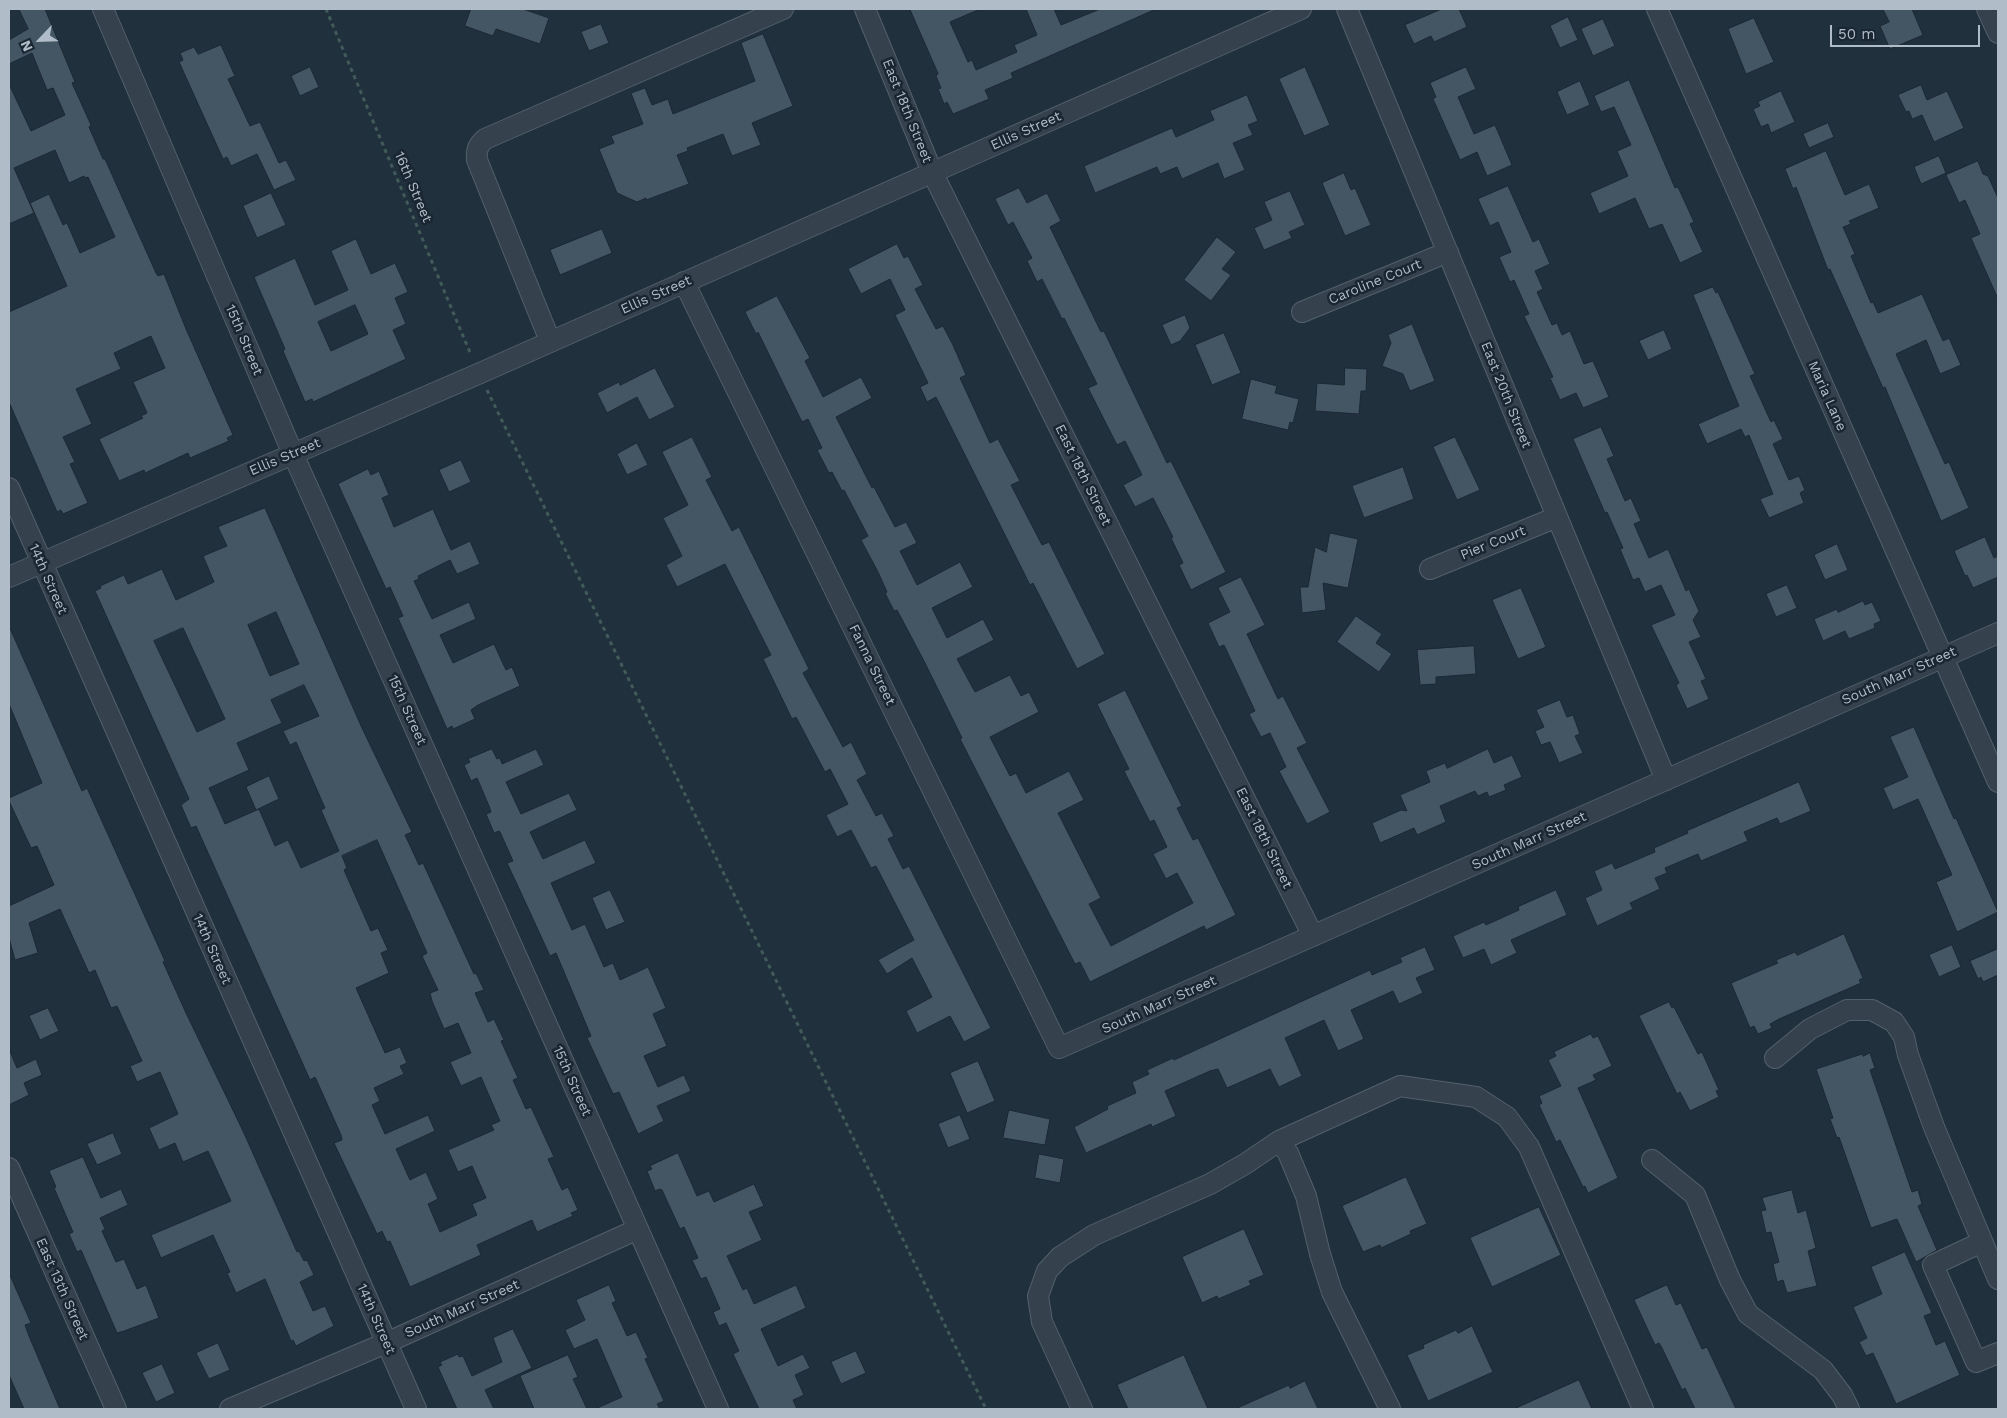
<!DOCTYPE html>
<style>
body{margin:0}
#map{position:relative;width:2007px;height:1418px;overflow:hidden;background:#21303d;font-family:"Work Sans",sans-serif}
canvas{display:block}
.frame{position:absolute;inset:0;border:10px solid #b0bdc9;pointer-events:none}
.north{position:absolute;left:15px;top:15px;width:50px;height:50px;-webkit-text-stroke:4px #1a2732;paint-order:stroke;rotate:246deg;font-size:14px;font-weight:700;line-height:20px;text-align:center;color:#b0bdc9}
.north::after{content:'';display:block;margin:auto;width:18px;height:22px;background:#b0bdc9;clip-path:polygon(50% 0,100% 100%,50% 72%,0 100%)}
.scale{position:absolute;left:1830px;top:25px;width:150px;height:22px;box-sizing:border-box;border:2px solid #b0bdc9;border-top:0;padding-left:6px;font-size:15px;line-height:18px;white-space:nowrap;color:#b0bdc9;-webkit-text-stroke:4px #1a2732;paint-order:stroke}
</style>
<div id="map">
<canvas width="2007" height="1418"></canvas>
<div class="frame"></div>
<div class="north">N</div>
<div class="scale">50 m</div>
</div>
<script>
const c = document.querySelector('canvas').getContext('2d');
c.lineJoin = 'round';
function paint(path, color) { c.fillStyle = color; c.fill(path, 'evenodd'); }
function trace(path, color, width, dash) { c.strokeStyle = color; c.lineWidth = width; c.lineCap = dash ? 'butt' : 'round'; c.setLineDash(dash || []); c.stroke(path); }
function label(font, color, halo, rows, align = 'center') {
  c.font = font + ' "Work Sans",sans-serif'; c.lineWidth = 5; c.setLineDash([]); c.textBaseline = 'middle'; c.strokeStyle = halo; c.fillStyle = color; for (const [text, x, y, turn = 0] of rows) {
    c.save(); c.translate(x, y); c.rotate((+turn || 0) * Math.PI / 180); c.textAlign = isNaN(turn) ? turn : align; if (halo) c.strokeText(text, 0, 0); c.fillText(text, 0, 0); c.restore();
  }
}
const building = new Path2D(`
 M19,9H45L75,82L72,83L91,125L89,127L103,159H105L156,273L158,276L164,274L186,329L233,435L227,438L229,441L190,458L188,453L145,473L144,470L119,481L99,439L143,418L141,416L147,413L133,382L165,368L151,336L114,353L121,369L76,389L92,424L63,437L75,462L70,464L88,503L63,514L61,510L57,512L9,402V312L67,286L30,203L49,194L63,225L67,223L80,253L115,237L88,177L85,178L84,176L69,183L55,150L14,168L34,213L9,224V84L31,131L65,115L53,88L47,90L32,53L9,64V40L28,29Z
 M471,9H523L549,18L540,44L496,29L493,36L465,26Z
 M910,9H980L950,22L968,62L972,60L976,70L1017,52L1014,45L1037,35L1026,9H1054L1061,25L1100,9H1156L1011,73L1013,78L985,90L989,99L953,114L947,102L944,104L938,89L941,88L936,76L938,74Z
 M1442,9H1459L1467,27L1434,42L1431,36L1414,44L1405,25Z
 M1883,9H1912L1923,35L1890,49L1880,26L1889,22Z
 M1568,17L1578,40L1560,48L1550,26Z
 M1754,18L1774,62L1746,74L1728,29Z
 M1603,19L1615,46L1593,56L1581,29Z
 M601,24L609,43L589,51L581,32Z
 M763,34L793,106L752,123L761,145L732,156L723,134L687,148L688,151L677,155L689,184L646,200V198L637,202L617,193L599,149L614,143L611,136L643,124L631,93L645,88L652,105L668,99L673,114L755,81L741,43Z
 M221,45L235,76L228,79L250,126L260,122L279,163L286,160L296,180L274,190L257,154L231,166L227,157L223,159L179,62L183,60L180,53L194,47L198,54Z
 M310,67L319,87L300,96L291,76Z
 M1305,67L1330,125L1304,136L1279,79Z
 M1466,67L1476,89L1458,97L1474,134L1495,125L1512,165L1487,176L1477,152L1460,160L1433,99L1436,97L1430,83Z
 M1629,80L1675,188L1678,187L1694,222L1690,224L1703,252L1680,263L1662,224L1649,229L1635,198L1599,214L1590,193L1628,176L1617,151L1631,145L1614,107L1601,112L1594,96Z
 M1580,81L1590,105L1567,115L1557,92Z
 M1921,85L1927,100L1947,91L1964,128L1934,142L1922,115L1912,119L1909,111L1906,112L1898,95Z
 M1781,91L1795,122L1771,133L1768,124L1761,127L1753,109L1760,106L1758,102Z
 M1247,95L1258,121L1248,125L1253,135L1233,143L1245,170L1224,179L1218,163L1182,179L1177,167L1160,174L1157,167L1095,193L1084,166L1172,128L1176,137L1214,120L1210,111Z
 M1828,123L1834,137L1809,148L1803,134Z
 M1826,151L1845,195L1869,184L1879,208L1849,221L1851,224L1843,227L1855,254L1851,256L1871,303L1873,302L1878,313L1922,294L1943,341L1949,338L1961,365L1940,374L1926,340L1896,354L1945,464L1949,462L1969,508L1941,521L1885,387L1883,388L1830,269L1828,270L1796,187L1793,189L1785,169Z
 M1939,156L1946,173L1921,184L1914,167Z
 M1978,161L1983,174L1988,176L1998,198V299L1971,238L1980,234L1965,200L1959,203L1946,175Z
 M1344,173L1351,190L1355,188L1371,225L1345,236L1322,183Z
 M1508,186L1533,242L1539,239L1550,264L1535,271L1543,289L1537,292L1552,325L1557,323L1562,335L1570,331L1584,364L1593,361L1609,397L1583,408L1576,393L1560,400L1550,378L1553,377L1524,316L1529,314L1514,280L1510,282L1499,257L1511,252L1498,222L1490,226L1478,199Z
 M1019,188L1027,203L1047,193L1061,221L1050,227L1101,332L1104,331L1167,463L1171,461L1226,572L1191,590L1179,565L1183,563L1171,538L1173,537L1153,498L1135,507L1123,485L1142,475L1125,441L1117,445L1088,388L1097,384L1064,318L1062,319L1042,279L1037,282L1027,261L1032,258L1013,222L1008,225L995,199Z
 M1290,191L1305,225L1289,232L1292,238L1264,250L1254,228L1272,220L1264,202Z
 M271,193L286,225L257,238L243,206Z
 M602,229L612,253L560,275L550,250Z
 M1217,237L1236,252L1222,269L1231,275L1211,301L1184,280Z
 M356,239L371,274L395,263L408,292L395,298L406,324L393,330L406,359L313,402L312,399L305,402L283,351L285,349L254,277L295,258L315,305L348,290L331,251ZM355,305L368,334L331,351L318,322Z
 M897,244L904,258L908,256L923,285L915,289L936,329L943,326L953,345L966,375L960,378L990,443L998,439L1020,481L1011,485L1042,545L1049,542L1105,654L1077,669L1033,583L1030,585L936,397L927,402L920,387L928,383L895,315L905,310L890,279L861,294L848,269Z
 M1713,287L1716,293L1718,292L1755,374L1750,376L1771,422L1774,420L1783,439L1773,444L1789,480L1799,476L1805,490L1800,493L1804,503L1769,518L1760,499L1773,494L1749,435L1745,437L1741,429L1707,444L1698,424L1739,406L1693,295Z
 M777,296L810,358L805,361L823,397L861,377L872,398L836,417L872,488L874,487L895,527L906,522L917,543L900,551L917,585L960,562L973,587L932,608L947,638L983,619L994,640L957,659L975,692L1010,675L1021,696L1029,692L1039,712L990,737L1010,776L1016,773L1026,793L1069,771L1084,800L1058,813L1101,898L1089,904L1111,946L1193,903L1177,873L1166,879L1153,854L1167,847L1154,820L1150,822L1124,771L1129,769L1097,704L1125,690L1182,806L1177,808L1193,840L1198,838L1236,915L1206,930L1204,926L1090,982L1080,962L1075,964L960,739L962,738L924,661L897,610L894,611L885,593L887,592L878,572L861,540L868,536L844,490L842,491L832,472L829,473L817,450L822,448L808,419L802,422L758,332L756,334L745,312Z
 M1185,315L1190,328L1180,341L1171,345L1162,325Z
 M1412,324L1435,381L1410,391L1403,374L1382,366L1391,343L1388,335Z
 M1664,330L1672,349L1648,360L1639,341Z
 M1224,333L1241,373L1212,385L1195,345Z
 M655,368L675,407L649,420L637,397L607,413L597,393L619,382L620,385Z
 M1345,368L1367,369L1366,391H1361L1359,414L1315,411L1317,383L1344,385Z
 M1251,379L1277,386L1275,393L1299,399L1293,423L1290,422L1288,430L1242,419Z
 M1601,427L1614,456L1607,459L1625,501L1631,498L1641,521L1634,524L1649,558L1668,549L1686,591L1689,589L1699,611L1693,620L1701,637L1689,642L1706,679L1701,681L1709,699L1687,709L1676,685L1679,683L1651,625L1675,615L1661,585L1645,592L1639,578L1633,580L1620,549L1623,548L1607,512L1605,513L1573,439Z
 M692,437L712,477L706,480L732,531L739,527L809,669L803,673L843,747L851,742L867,774L857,780L876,816L882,813L894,836L888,839L903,869L909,866L991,1028L964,1042L950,1016L917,1033L906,1011L932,997L912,958L887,974L878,960L914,940L876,866L871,868L851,830L837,837L826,815L848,804L830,769L825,772L796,717L792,719L763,659L771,655L725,564L677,587L666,565L682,556L663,518L688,505L662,452Z
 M1455,437L1480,490L1457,500L1433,447Z
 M637,443L648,465L627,475L617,454Z
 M461,460L471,482L449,492L439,470Z
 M1403,467L1414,499L1364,518L1352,486Z
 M368,469L371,475L379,471L389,495L382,498L394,527L433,509L451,550L470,541L480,564L457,574L450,560L418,576L419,579L414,581L432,619L469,602L476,619L440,635L453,663L494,644L506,670L512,667L520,686L478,705L471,710L475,719L453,729L452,726L447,729L398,618L403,616L390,587L386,589L338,484Z
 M265,508L362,728L412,832L405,835L419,865L423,863L474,974L476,973L484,990L475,993L488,1022L494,1019L504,1040L501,1041L518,1078L513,1080L526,1109L531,1107L554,1157L548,1159L562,1190L568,1187L578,1210L571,1213L573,1216L537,1232L532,1220L477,1245L481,1255L410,1287L390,1241L387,1242L382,1231L377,1234L334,1143L342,1140L341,1135L316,1079L315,1077L310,1080L196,826L191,828L181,805L189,799L95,591L101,588L100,586L124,575L128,584L162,569L176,600L214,582L203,556L227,546L218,527ZM276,612L299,664L270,676L248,625ZM183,628L225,719L197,732L154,641ZM304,685L319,716L283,731L290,745L296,742L325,808L321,810L339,851L301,868L288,840L275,846L259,809L225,824L209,788L249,770L237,743L282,723L271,700ZM377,840L427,953L422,956L438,990L430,993L432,1001L444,1029L458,1023L471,1053L450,1062L461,1086L481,1077L500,1121L491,1125L494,1130L448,1150L458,1172L472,1166L486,1198L472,1204L477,1215L440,1232L428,1204L438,1199L426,1172L410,1180L396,1149L435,1131L428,1115L385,1134L372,1105L380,1101L374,1088L404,1074L400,1066L407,1063L400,1047L385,1053L356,988L389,973L381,953L388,950L378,928L371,931L344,870L347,868L342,856Z
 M1330,533L1358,539L1348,588L1323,583L1326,610L1302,613L1300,587H1308L1315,547L1326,552Z
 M1985,537L1994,558L1998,556V577L1973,588L1967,575L1965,576L1954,551Z
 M1837,544L1848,570L1825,580L1814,555Z
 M1241,577L1265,625L1247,634L1278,699L1283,696L1307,743L1297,748L1330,812L1307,824L1279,771L1286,767L1270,733L1261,737L1249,714L1255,711L1224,645L1219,647L1208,623L1230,612L1218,588Z
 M1787,585L1797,608L1776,617L1766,594Z
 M1521,588L1546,647L1518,659L1492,600Z
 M1863,601L1865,605L1872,602L1881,621L1874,624L1875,628L1849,639L1845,631L1823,641L1814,619L1837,609L1838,612Z
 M1356,616L1382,634L1376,643L1392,654L1379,672L1337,642Z
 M9,626L82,791L87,788L165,961L163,962L186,1013L243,1131L297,1252L299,1251L304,1261L307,1260L314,1275L300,1282L313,1311L325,1306L334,1326L296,1346L293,1340L291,1341L265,1279L236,1293L227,1273L230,1272L213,1235L161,1258L151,1235L231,1201L208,1151L183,1162L175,1143L159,1150L149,1128L178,1114L160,1072L137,1082L130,1066L142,1061L117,1006L111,1008L95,970L89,973L60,909L29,923L38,953L15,960L9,938V906L54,885L37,846L31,848L9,801V798L42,783L9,704Z
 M1474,646L1476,674L1436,677V684L1420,685L1417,650Z
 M1560,700L1567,717L1573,715L1580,734L1575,736L1583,753L1559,763L1550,742L1541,745L1535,731L1544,727L1536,710Z
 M1914,727L1954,819L1956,818L1998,912L1957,932L1936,882L1952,875L1918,799L1893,810L1883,788L1908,777L1890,737Z
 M492,749L497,759L500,758L502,764L536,749L544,765L506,782L521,814L569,793L577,810L530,832L543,859L585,840L596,863L551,883L572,930L585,924L604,967L613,963L620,980L648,967L666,1008L653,1014L667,1046L644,1056L658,1087L684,1075L691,1091L657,1106L664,1121L638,1134L619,1092L613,1094L587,1038L591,1036L556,953L550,956L516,882L507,863L513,861L500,832L499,831L494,833L486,814L491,812L489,806L477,778L471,781L464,765L470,762L468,759Z
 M1488,749L1494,763L1512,755L1522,777L1504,785L1506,790L1489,797L1487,792L1478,796L1475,791L1440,806L1446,822L1417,835L1414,828L1380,843L1372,823L1401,810L1407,811L1400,795L1430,782L1426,771L1445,763L1447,768Z
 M269,776L279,799L256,810L246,787Z
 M1799,782L1811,811L1780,824L1777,818L1744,832L1748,841L1701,861L1698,854L1665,868L1667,873L1655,878L1660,889L1630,903L1633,909L1597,926L1585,898L1602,890L1594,871L1612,863L1615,869L1655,852L1654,848L1688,833L1687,831Z
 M610,890L625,922L606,930L592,898Z
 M1556,890L1567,915L1511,940L1517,953L1491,965L1484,949L1463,958L1453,936L1484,922L1486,925L1519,910L1518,907Z
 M1844,934L1863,978L1859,980L1861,983L1779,1019L1770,1024L1772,1028L1758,1034L1754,1026L1750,1028L1731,983L1778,963L1776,960L1795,952L1797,955Z
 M1952,945L1961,967L1939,977L1929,955Z
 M1425,947L1435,970L1416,978L1423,993L1399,1004L1393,991L1351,1010L1364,1039L1338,1051L1324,1020L1285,1038L1302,1076L1279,1087L1270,1069L1227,1088L1218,1069L1210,1071L1165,1091L1176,1116L1152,1127L1151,1124L1086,1153L1074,1127L1108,1109L1107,1106L1136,1093L1132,1082L1149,1074L1147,1070L1173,1058L1174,1060L1370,970L1372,975L1402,962L1400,958Z
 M1998,949V975L1983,982L1981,977L1978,979L1970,961Z
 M1669,1002L1672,1008L1674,1007L1698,1054L1702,1052L1719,1090L1716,1091L1719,1097L1690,1111L1680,1092L1677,1094L1639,1016Z
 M48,1008L59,1031L40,1040L29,1016Z
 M1591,1034L1593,1038L1598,1036L1612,1066L1593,1075L1596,1080L1578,1088L1618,1178L1588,1193L1585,1186L1583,1187L1560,1140L1556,1142L1539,1105L1542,1103L1539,1096L1561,1086L1548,1060L1556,1056L1554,1052Z
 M9,1049L17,1068L36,1059L42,1075L24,1083L29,1095L9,1105Z
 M1870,1053L1875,1068L1870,1070L1912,1192L1918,1190L1922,1204L1918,1206L1937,1250L1916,1262L1897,1219L1871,1228L1839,1137L1837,1138L1830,1119L1833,1118L1816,1069L1862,1054L1863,1056Z
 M978,1061L995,1101L967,1113L950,1073Z
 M1009,1110L1050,1119L1045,1145L1003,1138Z
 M960,1115L970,1139L948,1148L938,1124Z
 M113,1133L122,1154L97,1165L87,1144Z
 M678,1153L697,1196L709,1191L714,1202L754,1184L764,1206L749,1212L762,1240L727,1256L743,1290L747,1288L754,1304L796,1285L806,1308L761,1329L778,1366L803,1354L810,1368L795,1375L804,1395L793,1400L797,1409H759L733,1354L739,1351L726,1323L719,1326L713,1312L720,1309L706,1277L701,1279L692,1260L698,1258L684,1227L680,1229L662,1190L660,1189L655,1191L647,1171L652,1169L650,1166Z
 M1039,1154L1064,1159L1060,1183L1035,1178Z
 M83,1157L101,1198L121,1189L128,1205L100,1218L105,1229L102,1231L116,1262L124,1259L137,1289L146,1285L159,1318L124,1331L117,1333L81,1250L77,1252L69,1234L73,1232L54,1188L56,1187L49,1171Z
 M1406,1177L1427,1224L1410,1231L1411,1234L1381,1248L1380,1245L1363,1252L1342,1206Z
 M1792,1190L1798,1213L1806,1210L1816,1248L1808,1251L1817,1286L1787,1293L1783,1280L1777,1282L1773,1264L1779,1262L1771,1232L1766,1233L1761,1211L1766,1210L1762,1198Z
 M1539,1207L1561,1255L1492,1287L1470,1238Z
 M1244,1229L1264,1275L1249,1281L1251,1285L1218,1299L1217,1296L1202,1303L1182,1257Z
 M1905,1252L1932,1313L1924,1316L1936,1345L1945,1341L1960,1375L1896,1404L1873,1353L1866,1356L1859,1342L1867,1338L1853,1307L1882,1294L1871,1267Z
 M9,1273L31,1323L25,1325L29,1336L60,1409H24L9,1375Z
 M609,1285L616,1301L612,1303L627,1336L636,1332L648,1358L645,1359L664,1401L657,1404L660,1409H595L622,1397L597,1339L574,1349L565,1330L585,1320L576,1300Z
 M1667,1285L1676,1305L1681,1303L1702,1349L1707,1347L1736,1409H1695L1685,1388L1682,1390L1662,1348L1659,1343L1655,1345L1634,1300Z
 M1472,1326L1493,1372L1428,1401L1407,1355L1424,1348L1423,1345L1456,1330L1458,1333Z
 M513,1329L532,1368L485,1390L494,1409H457L438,1367L442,1365L440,1362L458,1354L459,1357L463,1356L472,1376L502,1362L493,1338Z
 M218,1343L230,1370L209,1379L196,1353Z
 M856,1351L866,1373L841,1384L831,1362Z
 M568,1355L578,1377L573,1379L587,1409H534L520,1376Z
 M1184,1355L1208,1409H1128L1117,1385Z
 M162,1364L175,1393L156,1402L142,1373Z
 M1579,1380L1592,1409H1514Z
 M1305,1381L1318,1409H1235L1289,1385L1290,1388Z`);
paint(building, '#445664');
trace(building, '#1c2934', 1);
const minor = new Path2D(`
 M103,9L293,454L718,1409
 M865,9L932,172L1313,936
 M1347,9L1666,780
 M1657,9L1998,782
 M1987,9L1998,33
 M684,282L1059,1048L1998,633
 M1302,312L1448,252
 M550,341L477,160C476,150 478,145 485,139L783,9
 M9,488L416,1409
 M1430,569L1557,517
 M9,577L478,374L1301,9
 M1775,1058L1810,1029L1847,1010H1872L1894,1022L1904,1037L1908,1055L1934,1127L1998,1279
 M1279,1141L1288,1153L1306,1196L1320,1254L1332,1292L1390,1409
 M1652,1160L1695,1195L1730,1280L1748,1314L1823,1370L1842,1395L1849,1409
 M9,1168L116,1409
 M1982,1242L1933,1265L1976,1362L1998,1353
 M230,1409L386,1343L638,1229
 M1082,1409L1042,1322L1038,1296L1047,1271L1060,1257L1094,1235L1210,1184L1245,1164L1279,1141L1400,1086L1476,1097L1507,1117L1529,1147L1643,1409`);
trace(minor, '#53606b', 22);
trace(new Path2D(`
 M326,9L471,355
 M487,390L986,1409`), '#415a5a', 3, [4, 4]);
trace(minor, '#35424d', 20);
label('14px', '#b0bdc9', '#1a2732', [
 ["East 18th Street",907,111,68],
 ["Ellis Street",1026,131,-24],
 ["16th Street",413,187,67],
 ["Caroline Court",1375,282,-22],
 ["Ellis Street",656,295,-24],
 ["15th Street",244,340,67],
 ["East 20th Street",1506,395,68],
 ["Maria Lane",1827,396,66],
 ["Ellis Street",285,457,-23],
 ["East 18th Street",1083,475,64],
 ["Pier Court",1493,543,-22],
 ["14th Street",48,579,66],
 ["Fanna Street",872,665,64],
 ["South Marr Street",1899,676,-24],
 ["15th Street",407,710,66],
 ["East 18th Street",1264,838,64],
 ["South Marr Street",1529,841,-24],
 ["14th Street",212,949,66],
 ["South Marr Street",1159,1005,-24],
 ["15th Street",572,1081,66],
 ["East 13th Street",62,1289,66],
 ["South Marr Street",462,1309,-24],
 ["14th Street",376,1319,66]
]);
</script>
